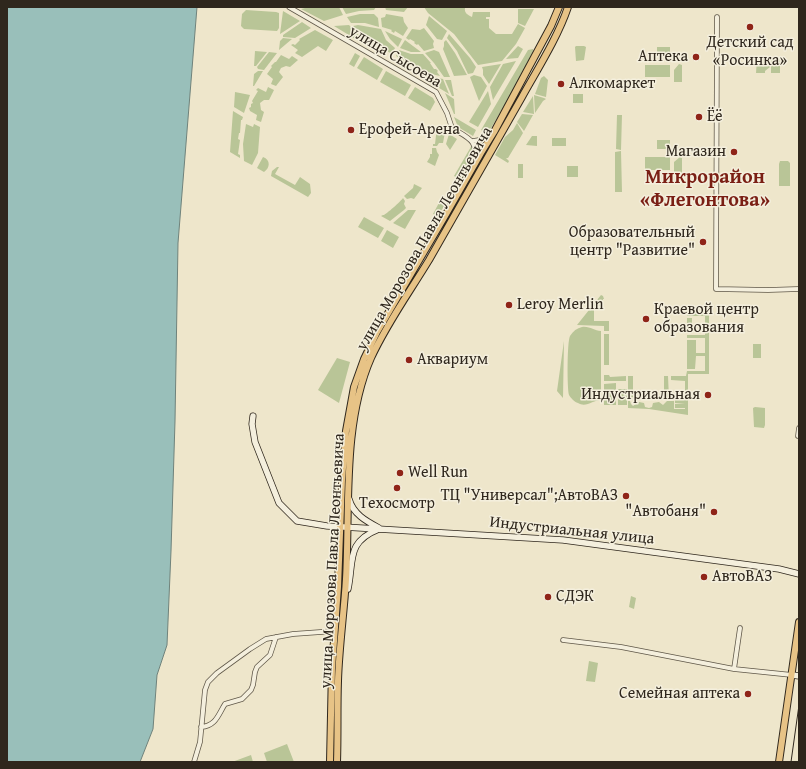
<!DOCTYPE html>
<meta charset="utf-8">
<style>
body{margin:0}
#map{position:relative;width:806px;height:769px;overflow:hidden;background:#eee6cb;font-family:"Gentium Book Plus",serif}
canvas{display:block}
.frame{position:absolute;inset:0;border:8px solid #2f271d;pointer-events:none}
</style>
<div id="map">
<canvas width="806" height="769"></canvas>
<div class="frame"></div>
</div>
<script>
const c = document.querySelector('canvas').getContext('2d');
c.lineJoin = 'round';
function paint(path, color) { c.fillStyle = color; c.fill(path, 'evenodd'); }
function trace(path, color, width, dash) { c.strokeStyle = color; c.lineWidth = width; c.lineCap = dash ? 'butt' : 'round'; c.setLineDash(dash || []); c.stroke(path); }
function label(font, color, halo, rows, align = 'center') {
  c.font = font + ' "Gentium Book Plus",serif'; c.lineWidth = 3; c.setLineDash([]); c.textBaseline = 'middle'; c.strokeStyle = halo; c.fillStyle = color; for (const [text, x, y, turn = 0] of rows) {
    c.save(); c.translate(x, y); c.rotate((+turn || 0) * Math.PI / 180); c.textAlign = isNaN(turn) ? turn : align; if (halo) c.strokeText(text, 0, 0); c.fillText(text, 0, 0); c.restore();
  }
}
paint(new Path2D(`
 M309,7H339L343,15L324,21L301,9Z
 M342,7H376L374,10L359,11L346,14Z
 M385,7H408L404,12L386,10Z
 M424,7H487V8H465C464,13 468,15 472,17L473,12H490V17H486V19H489V28L496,34H512L518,24L525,28L516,44L502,61L478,65L454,34L428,13Z
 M518,9H534L525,26L518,23Z
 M246,10L276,12L279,13V28L277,31L244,29L241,26L242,14Z
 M283,11L300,21L280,34Z
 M360,14H374L378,18L379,27L365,23H351L347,17Z
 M386,14L403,17L404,22L408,28L403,36L395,31L394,33L391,31L392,30L382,27L381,18L385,17Z
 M429,16L447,31L442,40L437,39L426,25Z
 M302,22L311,28L295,38L283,37V35Z
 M349,25L364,41L362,43L334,26Z
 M358,25L381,29L386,40L395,48L392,54L365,38L353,26Z
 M424,28L434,41L433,44L434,48L424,51L418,44L417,45L414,43L415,42L410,39L409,40L406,38L412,29L420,30Z
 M315,30L333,40L326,51L318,46L302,57L295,53L298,50L291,45L293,44L295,45L300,40L299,39Z
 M385,31L402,39L398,47L390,39Z
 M449,34L470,58L476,67L473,73L468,74L457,51L447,38Z
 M283,38L292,39L279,50L280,41Z
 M405,40L421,52H411L400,48Z
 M446,40L455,53L467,75L454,76L443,49L444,46V42Z
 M518,46L523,49L518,58L506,59Z
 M576,46H584L586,47L584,60L576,61L575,47Z
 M657,47H670V57H657Z
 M533,49V51L516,86L488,133L481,130L528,50Z
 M399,50L411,54H423L431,63H430L434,69H436L438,71L437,72L440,76L423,72L396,56Z
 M434,50L439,52L450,77H444L434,63L425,53Z
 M255,51L267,52L256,66H254Z
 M269,52L277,53L264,70L258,69L257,67Z
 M355,53L360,56L354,67L349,64Z
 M281,55L289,59L292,56L298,60L290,67L286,66L281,68L279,72L283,77L276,86L271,84L273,79L267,74L272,67L271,66L275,62H276Z
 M364,57L383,69L377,80L357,68Z
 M757,59H769L770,67L765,71V73H756Z
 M771,59H780V73H771Z
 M516,61L493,100L490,87L503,64Z
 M501,64L489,84L483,75V70L482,67Z
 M679,64L682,65V82H674V70Z
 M645,65H670V77H645Z
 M258,71H263L254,86H253L254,74Z
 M386,71L411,85L405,96L380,82Z
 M422,75L443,79L449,94L421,77Z
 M474,75L481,77L487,86L479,101L470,77Z
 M544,76L548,80L546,97L535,94L541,78Z
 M445,80H451L454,96H452Z
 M268,87L274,90L269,100H264L260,103L261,110L264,112L261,122L256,120L257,115L250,111L249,108L251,107V104L253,103L252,101L258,91L256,90L258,88L266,92Z
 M415,87L433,98L435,102L430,111L408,98Z
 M488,91L491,104L478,127L469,122Z
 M235,92L250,95L244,113L234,107Z
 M445,93L454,99L455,114H454Z
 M573,94H583V103H573Z
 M534,95L544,98L546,99L543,101L535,113Z
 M533,96L534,114L523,112Z
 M233,111L243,117L242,120H241L240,133H239L238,139L240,140L238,154L240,155V158L230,152Z
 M522,114L533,115L524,131L517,122Z
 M617,115H622L621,150L616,149Z
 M454,117L476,130L473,136L458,127Z
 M517,123L523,133L508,158H506L509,161L508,163L495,155L505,137L513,130Z
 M246,124L253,127L254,124L260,127L258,153L252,165L244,161L243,144Z
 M437,127L445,132L443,143H439L437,146H433V144H435Z
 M449,134L457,139L450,150L446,144Z
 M532,136H537V146L526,145Z
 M552,138H566V146H552Z
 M657,140H670V149H657Z
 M472,145L474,155L461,180L454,176Z
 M432,148H436L437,152L439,155L435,166L427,162L430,157V154H432Z
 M621,151L622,192H615V152Z
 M263,157C271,160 270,168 264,172L257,168Z
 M645,157H670V170H645Z
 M680,157L682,158V174H674V162Z
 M780,161H788L790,163V186H779V164Z
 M518,164H523V178H518Z
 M567,166H578V177H567Z
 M277,167H279L275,174L295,185L300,177L310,184L311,193L308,197L271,176L272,171Z
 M414,184L422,188L414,199L411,198L407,199L404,196L413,188Z
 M403,198L405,201L404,204L406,208L404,210L390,221L381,216L383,215H384C389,212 402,200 403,198Z
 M440,201L446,204L437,216L433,214Z
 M408,210H416L405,229L393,223Z
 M364,217L384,228L378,238L358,227Z
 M387,230L399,237L393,248L381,241Z
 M601,295L603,296L604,299H603L602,306H594V321H609V331H604V326L577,325Z
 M687,312H709V374H688V415L649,409L628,408V401H630L631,404L633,406L639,402L644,403L645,407L649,408L652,407L653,403L659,402L663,405L667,401H674V409H685V408H675V404H685L675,403V400H685V398H676V396H685V381L671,380V376H686L687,371H705V356H696L695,369H687V340H696V353H705V338H687V335H705V316H687Z
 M687,318H692V333H687Z
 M582,327C590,326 594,331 601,331V400C593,400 586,408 578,403C574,402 571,398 569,395C567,388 567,342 570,336C573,331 577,328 582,327Z
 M604,334H609V365H604Z
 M564,341L563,398L557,391Z
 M753,344H761V358H753Z
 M337,358L350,362L339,403L318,390Z
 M604,375H609L610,377L626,376V381H604Z
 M628,376H633V397L628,399Z
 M664,376H668L669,399L664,396Z
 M616,383V405H604V384Z
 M618,389H627V405H618Z
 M755,407L765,408V425L764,428L754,427L753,408Z
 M631,596L636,598L634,609L629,607Z
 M589,661L598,663L595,682L586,681Z
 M287,744L294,762H267L264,753Z
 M251,755L253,762H232Z`), '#b9c597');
const water = new Path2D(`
 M7,7H197L178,243L175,421L171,551L167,645L157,675L153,729L140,762H7Z`);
paint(water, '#99bfba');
trace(water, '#6f827b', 1);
const street = new Path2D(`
 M289,7L436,92L447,113L452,128C468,138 479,140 474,162
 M717,17L716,289L768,290L799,289
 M473,141L480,140L492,134
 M798,436L799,428
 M563,640L621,647L734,669L792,675
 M734,669L740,628
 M201,727C216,726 218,715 225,704L242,699L251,690L253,685L255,672L257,667L270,655L276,637
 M194,762L200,742L205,690L208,682L217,673L250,649L266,639L293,634L335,631`);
const secondary = new Path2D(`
 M253,416L252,424L255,442L279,503L297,521L327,526L563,540L779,569L799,574
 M349,499C353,514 366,521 379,528
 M348,589C354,560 346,542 379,529
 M792,675L799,676`);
const primary = new Path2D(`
 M330,762L332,668L338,587L342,480L346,431L354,387L364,359L377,332L445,216L481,153L494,132L551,26L559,7
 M337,762C338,735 337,708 338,681C339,647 344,613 346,579C350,508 342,424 371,358C387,323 409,293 429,260C460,206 491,152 522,97C537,70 558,37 568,7
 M779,762L799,622`);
trace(street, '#5f5748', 5.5);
trace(secondary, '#2f271d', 7);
trace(primary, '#2f271d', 8);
trace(street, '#f4efdd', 4);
trace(secondary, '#f4efdd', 5.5);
trace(primary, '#e7c386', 6);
trace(new Path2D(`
 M791,762L799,705`), '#2f271d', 1);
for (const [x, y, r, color] of [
 [750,27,4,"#8f2418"],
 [696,57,4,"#8f2418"],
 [561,84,4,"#8f2418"],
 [699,117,4,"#8f2418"],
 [351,130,4,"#8f2418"],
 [734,152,4,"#8f2418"],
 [703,242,4,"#8f2418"],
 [509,305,4,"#8f2418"],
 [646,319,4,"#8f2418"],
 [409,360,4,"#8f2418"],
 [708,395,4,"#8f2418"],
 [400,473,4,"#8f2418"],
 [397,488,4,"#8f2418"],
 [626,496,4,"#8f2418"],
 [714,512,4,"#8f2418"],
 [704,577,4,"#8f2418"],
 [548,597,4,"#8f2418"],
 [748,694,4,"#8f2418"]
]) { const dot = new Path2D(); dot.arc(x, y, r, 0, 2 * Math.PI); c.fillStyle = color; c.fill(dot); trace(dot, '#f4efdd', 1.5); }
label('16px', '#2f271d', '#f4efdd', [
 ["Детский сад",750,43,"center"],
 ["«Росинка»",750,61,"center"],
 ["Аптека",688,57,"right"],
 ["Алкомаркет",569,84],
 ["Ёё",707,117],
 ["Ерофей-Арена",359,130],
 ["Магазин",726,152,"right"],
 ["Образовательный",695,233,"right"],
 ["центр \"Развитие\"",695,251,"right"],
 ["Leroy Merlin",517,305],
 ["Краевой центр",654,310],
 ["образования",654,328],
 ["Аквариум",417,360],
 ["Индустриальная",700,395,"right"],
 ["Well Run",408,473],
 ["ТЦ \"Универсал\";АвтоВАЗ",618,496,"right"],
 ["Техосмотр",397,504,"center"],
 ["\"Автобаня\"",706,512,"right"],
 ["АвтоВАЗ",712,577],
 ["СДЭК",556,597],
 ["Семейная аптека",740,694,"right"]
], 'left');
label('16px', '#2f271d', '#f4efdd', [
 ["улица Сысоева",395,57,31],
 ["улица Морозова Павла Леонтьевича",425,239,-60],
 ["Индустриальная улица",572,531,6],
 ["улица Морозова Павла Леонтьевича",333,561,-87]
]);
label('bold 20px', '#7a1f14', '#f4efdd', [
 ["Микрорайон",705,178],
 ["«Флегонтова»",705,201]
]);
</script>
